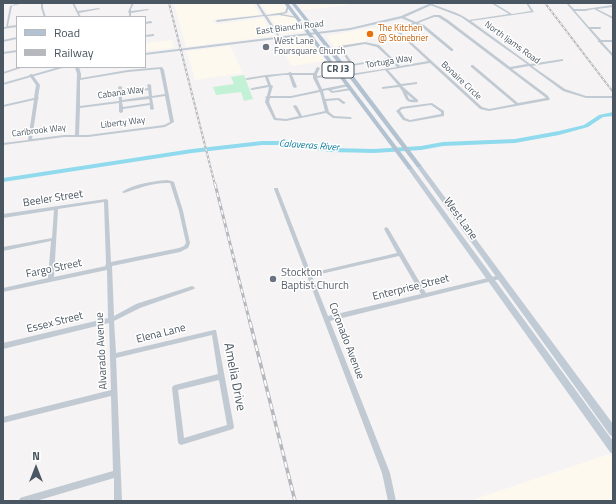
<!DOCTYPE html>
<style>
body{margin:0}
#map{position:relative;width:616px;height:504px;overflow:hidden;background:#f5f3f3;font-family:"Titillium Web",sans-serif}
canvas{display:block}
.frame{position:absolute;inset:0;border:4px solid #4a5661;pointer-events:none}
.legend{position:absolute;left:16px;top:16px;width:130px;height:52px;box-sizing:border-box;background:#fff;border:1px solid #b7bbc0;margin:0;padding:5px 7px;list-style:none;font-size:12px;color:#4a5661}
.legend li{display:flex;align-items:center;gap:8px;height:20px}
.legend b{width:20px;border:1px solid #b7bbc0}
.north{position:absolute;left:16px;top:448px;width:40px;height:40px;-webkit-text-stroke:3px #fff;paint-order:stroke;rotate:0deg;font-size:11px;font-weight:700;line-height:16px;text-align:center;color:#4a5661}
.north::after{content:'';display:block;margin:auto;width:14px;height:18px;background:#4a5661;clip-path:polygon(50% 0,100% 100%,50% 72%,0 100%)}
</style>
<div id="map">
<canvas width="616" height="504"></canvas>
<div class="frame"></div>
<ul class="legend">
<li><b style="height:5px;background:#b3c2d1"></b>Road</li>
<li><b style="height:5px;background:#b5b8bd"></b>Railway</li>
</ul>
<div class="north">N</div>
</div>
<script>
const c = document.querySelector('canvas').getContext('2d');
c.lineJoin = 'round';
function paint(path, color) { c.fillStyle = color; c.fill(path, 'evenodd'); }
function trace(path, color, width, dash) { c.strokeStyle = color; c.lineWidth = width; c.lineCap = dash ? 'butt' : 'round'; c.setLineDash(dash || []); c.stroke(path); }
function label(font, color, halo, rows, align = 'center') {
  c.font = font + ' "Titillium Web",sans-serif'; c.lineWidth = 3; c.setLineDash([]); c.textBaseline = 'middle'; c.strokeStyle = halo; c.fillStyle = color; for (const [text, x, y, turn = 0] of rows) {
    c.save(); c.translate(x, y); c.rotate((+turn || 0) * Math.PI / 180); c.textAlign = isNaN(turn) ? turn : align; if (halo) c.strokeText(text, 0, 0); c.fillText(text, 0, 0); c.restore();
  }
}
paint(new Path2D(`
 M174,3H253L260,15L216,19L211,22L217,24L263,18L274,36L186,47Z
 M260,3H283L287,8L286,11L281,13L268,14Z
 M298,3H346L348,5L303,10Z
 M282,15L294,17L305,31L281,35L270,17Z
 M376,27L386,36L366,40L364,42L335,47L326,36Z
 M304,36L307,37L326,61L292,66L275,40Z
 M172,40L174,48L145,51V43Z
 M230,46L243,73L195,80L187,51Z
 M609,454L613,460V501H469Z`), '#fdf9ef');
paint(new Path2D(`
 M244,75L253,99L244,101L241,92L216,95L213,87L234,84L231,77Z`), '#c3f1d5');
paint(new Path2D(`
 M613,112V116L603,117L588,127L559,135L515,143L443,146L421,150L374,153L331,152L279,145H262L192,153L3,182V178L192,149L262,141H279L331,148L374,149L421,146L443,142L515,139L559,131L584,125L599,115Z`), '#90daee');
paint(new Path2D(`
 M19,3H23L12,6L8,26L17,25V27L3,29V27H6L10,6Z
 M41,3H43V8L46,17H44L41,8Z
 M72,3H74L78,11L99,8L100,9L79,13L81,17H79Z
 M132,3H134L131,9V11L148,9L149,10L131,13V17H129V13L128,12Z
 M256,3H258L266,15L279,13L285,12L287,6L289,5L287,13L282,14L297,17L296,18L279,15L267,16L280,37L279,38L278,37L264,16L217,22L216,21L217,20L263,15Z
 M491,3H494L512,14L531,11L526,3H528L534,12L471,21L530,64L563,59V61H562L532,66L565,89L586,96H613V98H586L563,91L529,66L512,69L547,95L550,99L549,100L489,111L480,109L430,63L388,70L401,84L417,82V84L402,86L418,100V102C402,104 407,95 399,87L382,89V87L398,85L385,70L350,76L348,75L350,74L397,67L390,60L351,66L339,47V46L365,42L379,45L400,66L428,61L395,30L413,23L401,18V16H402L416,22L434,15H440L448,20L510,67L527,64L461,17L430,5L432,4C445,9 458,12 469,20L509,14ZM434,17H438L446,22L545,97L546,98L518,103L473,65H471V67L515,104L489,109L482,107L398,30L415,24L422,27L451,51H453V49L424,25L418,23ZM365,44L377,47L389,58L353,64L342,48ZM407,94L414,100L409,99Z
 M566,3H568L574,9H585L613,5V7L597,9L613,17V19L594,9L585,11H575L589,27H601V28L600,29H591L601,40H613V42H602L613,54V57L599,42H598V40Z
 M151,21L152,22V23L145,24V22Z
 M153,34H154V36L145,37V35Z
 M17,37V39L3,42V40Z
 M17,50V52L3,54V52Z
 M19,67H24L3,74V72Z
 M75,67H79L81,74V78L128,70L162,67L164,70L174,122L165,127L88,137H64L3,145V143L28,140L34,100L3,107V105L34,98L36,85L29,75L31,74H32L40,85L38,97L39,98L38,99L32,139L64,135H75L77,74ZM160,69L165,94L152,96L151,85L149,84L147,85L148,88L122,93V87L120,86L118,87L119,101L80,106V80L128,72ZM148,90L149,96L122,100V95ZM165,96L170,122L164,125L88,135H79L80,108L119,103V112L121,113L123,112V109L150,105V109L152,110L154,109L152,98ZM149,99L150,103L123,107L122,102Z
 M317,67L320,68L317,74V76L331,74L333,75L331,76L317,78L322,89L348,84H349V86L331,90L333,91L351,88L353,89L351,90L332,93L328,90L323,91L325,99L339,98L346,103L343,104L338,100L326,101L329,112L334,116L350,117L352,118L351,119L333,118L326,113L286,121L274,120L265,102L266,98L265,97L267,96L269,87L252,90L250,89L252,88L268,85L265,77L247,80L245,79L247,78L266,75L288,73L290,72L292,73H314ZM283,75H289L293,87L295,88L297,87L292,75H313V78L319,90L291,96H270L273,86L271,85L268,77ZM320,92L325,111L302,116L297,106L295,105L293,106L299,116L286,119L276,118L269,102L270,98H291Z
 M432,103L444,111V116L410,122L403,120L396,111L401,107ZM431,105L441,112V114L410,120L405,118L400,111L402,109Z
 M167,180L172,181L174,182L183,211L190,243L188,248L180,252L112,266L114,316L136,304L192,286L194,287L195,288L194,289L140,308L114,321L116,353L214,330H216L234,427L233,429L181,445L179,444L178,442L172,388L173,386L175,385L218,374L212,335L116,358L122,501H114V478L36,501H19L20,498L23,497L113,471L111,396L3,423V417L111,390L109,323L3,349V343L108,318L107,270L3,292V288L48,278L51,241L3,251V247L52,238L54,210L3,218V214L106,199L108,200L111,262L179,248L184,246L186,243L179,211L170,183C154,182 139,188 124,193L122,192C133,184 153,181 167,180ZM104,202L106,264L105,265L106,266L54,277L58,209ZM219,380L227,425L184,438L178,390Z
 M274,188H278V189L311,273L397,253L384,229L386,227L388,228L426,293L500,275L502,276L503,277L502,278L500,279L330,321L390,473L396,501H388L382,473L274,189ZM399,256L421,294L328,316L312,276Z`), '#c1cad2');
paint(new Path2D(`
 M431,3H436L403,18L350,30L145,55V53L350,28L401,16Z
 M59,67H66L3,85V83Z
 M419,164L421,165L613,424V437L610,435L417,167L416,166Z
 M410,166L412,167L613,441V454L610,452L408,169L407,168Z`), '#c1cbd6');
paint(new Path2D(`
 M284,3H288L412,167V169H408Z
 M291,3H295L352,74L421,165V167H417L348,76Z`), '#b3c2d1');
const railFar2 = new Path2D(`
 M169,3L215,185
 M545,3L613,92`);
const railFar1 = new Path2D(`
 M215,184L250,323`);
const rail = new Path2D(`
 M250,322L295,501`);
trace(railFar2, '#b5b8bd', 2);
trace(railFar1, '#b5b8bd', 3);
trace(rail, '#b5b8bd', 3.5);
trace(railFar2, '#fff', 1, [2.5]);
trace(railFar1, '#fff', 1.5, [4.5]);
trace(rail, '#fff', 2, [6]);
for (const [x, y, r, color] of [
 [370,34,4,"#e8710a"],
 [266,47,4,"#6b7280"],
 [273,279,4,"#6b7280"]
]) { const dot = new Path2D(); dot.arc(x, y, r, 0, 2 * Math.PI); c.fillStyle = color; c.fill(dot); trace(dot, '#fff', 1.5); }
label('9px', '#4a5661', '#fff', [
 ["East Bianchi Road",290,28,-7],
 ["North Ijams Road",512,43,36],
 ["Tortuga Way",389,62,-9],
 ["Bonaire Circle",461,81,43],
 ["Cabana Way",121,93,-8],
 ["Liberty Way",123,123,-7],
 ["Caribrook Way",39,131,-7]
]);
label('9px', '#c56008', '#fff', [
 ["The Kitchen",378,29],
 ["@ Stonebrier",378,39]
], 'left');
label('9px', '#5b616d', '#fff', [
 ["West Lane",274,42],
 ["Foursquare Church",274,52]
], 'left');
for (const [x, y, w] of [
 [338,70,32]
]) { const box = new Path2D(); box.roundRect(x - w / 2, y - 8, w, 16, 3); c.fillStyle = '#fff'; c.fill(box); trace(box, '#4a5661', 1); }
label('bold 10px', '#4a5661', null, [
 ["CR J3",338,70]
]);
label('italic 10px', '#0c7c9b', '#fff', [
 ["Calaveras River",309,146,4]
]);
label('11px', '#4a5661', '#fff', [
 ["Beeler Street",53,199,-9],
 ["West Lane",460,219,54],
 ["Fargo Street",54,269,-12],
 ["Enterprise Street",411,288,-14],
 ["Essex Street",55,323,-14],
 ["Elena Lane",161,334,-14],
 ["Coronado Avenue",346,341,69],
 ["Alvarado Avenue",102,351,-93]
]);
label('11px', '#5b616d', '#fff', [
 ["Stockton",281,273],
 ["Baptist Church",281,286]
], 'left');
label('13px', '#4a5661', '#fff', [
 ["Amelia Drive",234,377,79]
]);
</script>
